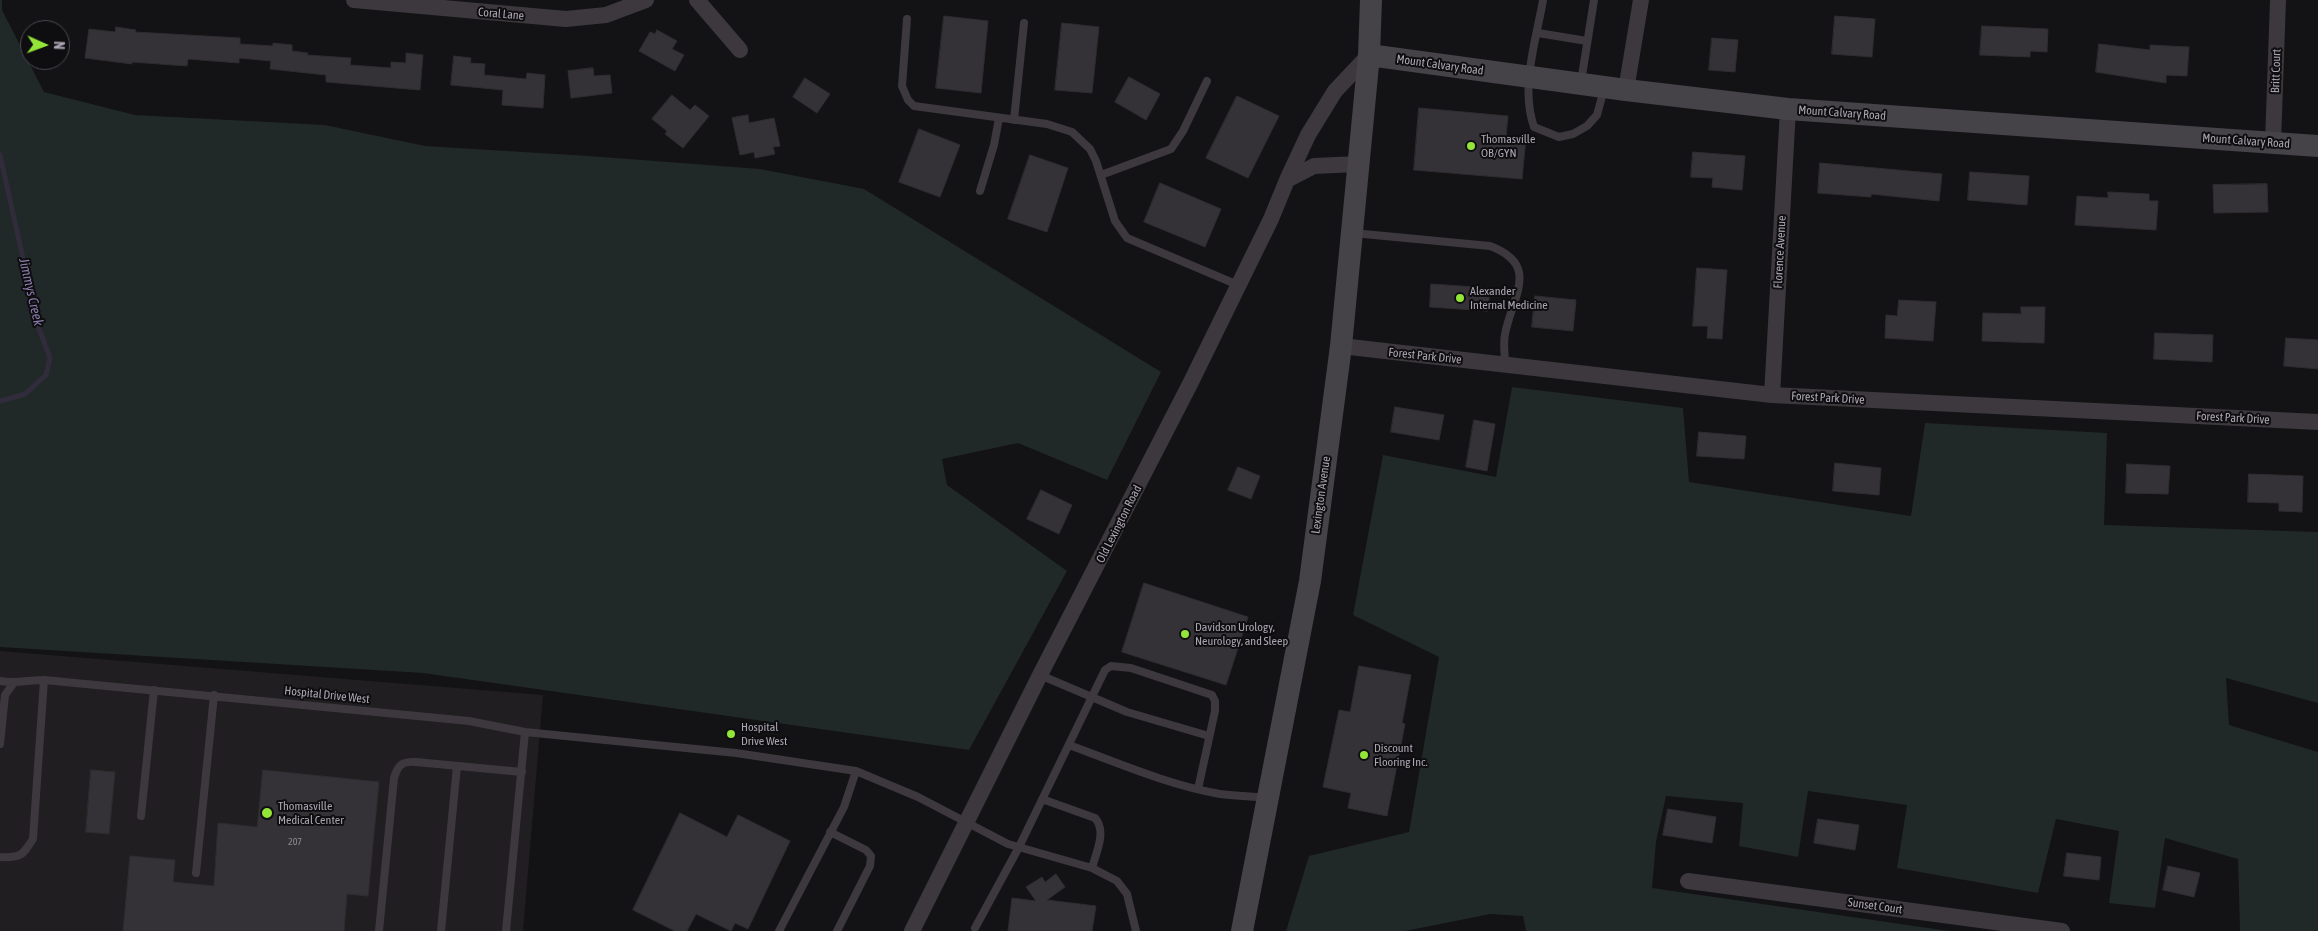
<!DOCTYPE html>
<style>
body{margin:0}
#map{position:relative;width:2318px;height:931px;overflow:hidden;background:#131214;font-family:"Asap Condensed",sans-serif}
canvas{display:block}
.north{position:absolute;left:20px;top:20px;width:50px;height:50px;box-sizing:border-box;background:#0e0d0f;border:1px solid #4d4a51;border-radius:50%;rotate:92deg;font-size:14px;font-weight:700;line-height:20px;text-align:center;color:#aca5b3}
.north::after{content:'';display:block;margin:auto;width:18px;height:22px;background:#93e638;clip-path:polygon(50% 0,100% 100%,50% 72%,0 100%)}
</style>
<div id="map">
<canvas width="2318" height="931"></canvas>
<div class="north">N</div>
</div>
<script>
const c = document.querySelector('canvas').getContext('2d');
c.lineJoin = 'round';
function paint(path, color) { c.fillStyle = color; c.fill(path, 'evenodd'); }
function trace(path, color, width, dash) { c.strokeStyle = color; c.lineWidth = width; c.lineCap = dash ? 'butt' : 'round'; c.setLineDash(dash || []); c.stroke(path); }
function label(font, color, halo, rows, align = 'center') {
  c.font = font + ' "Asap Condensed",sans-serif'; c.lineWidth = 4; c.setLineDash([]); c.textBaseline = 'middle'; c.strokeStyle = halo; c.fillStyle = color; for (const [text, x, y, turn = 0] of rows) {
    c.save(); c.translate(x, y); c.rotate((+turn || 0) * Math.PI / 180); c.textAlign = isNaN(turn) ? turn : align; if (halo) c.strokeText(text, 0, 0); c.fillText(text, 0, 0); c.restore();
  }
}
paint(new Path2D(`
 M0,651L543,695L523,931H0Z`), '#201e21');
paint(new Path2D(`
 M0,0H2V10L44,92L135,115L325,125L425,146L589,156L760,169L864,189L1161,372L1107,480L1018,443L942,459L947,485L1067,571L969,750L423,673L0,647Z
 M1512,387L1683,408L1689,482L1911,516L1925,423L2107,433L2104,525L2318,532V703L2226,678L2229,725L2318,752V931H2240L2238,859L2165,838L2155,908L2109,903L2119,831L2056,819L2038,893L1897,868L1907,805L1808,791L1798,857L1739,846L1743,803L1666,796L1656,842L1652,888L1949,931H1526L1523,916L1490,914L1405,931H1286L1309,856L1409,832L1439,657L1353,615L1383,455L1496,477Z`), '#212828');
trace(new Path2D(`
 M0,155L38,326L50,358L46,375L25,394L0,401`), '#312c3b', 5);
const building = new Path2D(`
 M944,16L988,21L981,93L936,88Z
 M1835,16L1875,19L1872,57L1832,54Z
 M1062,23L1099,27L1092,93L1055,90Z
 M1982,26L2048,29L2047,52L2030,51V57L1980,55Z
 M116,27L136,30L135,32L240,38V44L273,46V43L292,45V51L308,53L307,55L351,58L350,65L391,68V62L406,63V53L423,55L420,90L326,82V75L270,69L271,61L239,58V63L188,59L187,66L132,62V64L85,58L89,29L115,32Z
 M657,30L677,41L672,49L684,55L675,71L639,51L650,32L655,34Z
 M1712,38L1738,40L1735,72L1709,70Z
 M2099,44L2150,50V45L2189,47L2187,76L2166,75V83L2096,72Z
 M454,56L471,58L470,63L485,64L484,75L526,79L527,73L545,75L543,108L502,105L503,90L451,85Z
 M593,68L594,76L610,75L612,93L571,98L568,71Z
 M1129,77L1160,94L1146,120L1115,102Z
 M805,78L830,94L817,113L793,97Z
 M672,95L690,110L695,105L709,116L683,148L665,134L667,131L652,119Z
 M1237,96L1279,116L1248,178L1206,158Z
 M1419,108L1508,116L1506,136L1526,138L1522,179L1414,170Z
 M748,115L749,123L774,118L780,146L773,147L775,154L755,158L754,152L740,155L732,118Z
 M919,129L960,145L940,197L899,182Z
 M1693,152L1745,156L1742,190L1712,187L1713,178L1691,177Z
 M1030,155L1068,168L1047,232L1008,219Z
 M1820,163L1942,174L1939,201L1871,194V197L1818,193Z
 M1970,172L2029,176L2027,205L1968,200Z
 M1160,183L1221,209L1205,247L1144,222Z
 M2267,184L2268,212L2214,213L2213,185Z
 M2108,192L2149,194V201H2158L2156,230L2075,225L2077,196L2108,198Z
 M1697,268L1727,270L1722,339L1707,338L1708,326H1693Z
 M1431,284L1490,288L1488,311L1430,307Z
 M1535,296L1576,300L1573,331L1532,327Z
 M1899,300L1936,302L1933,341L1885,338L1886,315L1897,316Z
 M2021,307H2045L2044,343L1982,341L1983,313L2021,314Z
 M2155,333L2213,335L2212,362L2154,359Z
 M2286,338L2318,340V369L2284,366Z
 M1395,407L1444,415L1439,440L1391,432Z
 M1474,420L1495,424L1487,471L1466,467Z
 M1699,432L1746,436L1744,459L1697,456Z
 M1835,463L1881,468L1879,495L1833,491Z
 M2127,464L2170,466L2168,494L2126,493Z
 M1238,467L1260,476L1251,499L1228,490Z
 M2249,474L2303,476L2302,512L2279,511V503L2248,502Z
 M1041,490L1072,505L1059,534L1027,519Z
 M1144,583L1248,617L1226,685L1122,652Z
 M1359,666L1411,675L1402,723L1405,724L1387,816L1348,808L1351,793L1323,787L1339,710L1350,712Z
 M91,770L115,772L109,834L86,832Z
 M263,770L379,782L368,896L347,894L344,931H123L130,856L175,860L173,882L214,886L218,823L257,827Z
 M1668,809L1716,817L1712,843L1663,835Z
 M680,813L727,837L738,815L790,841L748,929L735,923L731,931L696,914L687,931H675L633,910Z
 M1818,819L1859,825L1855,850L1814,843Z
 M2067,853L2101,857L2099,880L2064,876Z
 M2168,866L2200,873L2194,897L2163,890Z
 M1056,874L1065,887L1047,900L1096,906L1092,931H1008L1012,898L1036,901L1026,887L1042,877L1045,882Z`);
paint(building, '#343236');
trace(building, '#2f2c30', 1);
trace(new Path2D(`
 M1543,0C1536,41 1520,87 1534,127L1559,137L1573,134L1587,126L1597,115L1604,89
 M907,19L902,86L908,100L914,106L1047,124L1072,132L1090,149L1096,161L1115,221L1127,238L1238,285
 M1538,33L1587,41
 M1581,82L1594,0
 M1014,120L1024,23
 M1101,175L1171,149L1183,131L1207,81
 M980,191L994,145L999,118
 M1353,233L1490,246C1541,265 1512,297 1505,334C1503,343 1505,355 1505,365
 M1040,675L1127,712L1209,736
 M0,681C15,684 28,680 44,680L469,721L525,732L736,753L856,771L918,797L1008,844L1092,868L1117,881L1127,894L1136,931
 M0,744L5,695L13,684
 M1069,745C1118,763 1168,785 1220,794C1235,796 1251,796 1266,798
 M1042,799L1095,818C1107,831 1096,853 1092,868
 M141,816L154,690
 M830,832L866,850L871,856L870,866L837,931
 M0,857C21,858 22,856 33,839L44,680
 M196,873L214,695
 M975,928L1019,847L1105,670L1111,666L1131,668L1212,695L1215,701V711L1198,789
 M379,931L394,778C398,765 402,761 416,762L522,772
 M441,931L457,766
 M506,931L525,732
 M779,931L844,807L856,771`), '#3c383d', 8);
trace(new Path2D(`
 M354,0L566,19L606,15L646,0
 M697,0L740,50
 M1626,90L1641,0
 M2273,143L2278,0
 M1287,180L1308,135L1335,91L1369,55
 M1341,346L1772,395L2318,422
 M1772,395L1788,109
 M1688,881L2062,931
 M912,931L1040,675L1190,384L1271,219L1287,180L1314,166L1358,164`), '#3c383d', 16);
trace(new Path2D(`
 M1369,55L1626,90L1788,109L2318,146
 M1242,931L1310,581L1341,346L1369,55L1371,0`), '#454248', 22);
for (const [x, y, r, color] of [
 [1471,146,5,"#93e638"],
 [1460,298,5,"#93e638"],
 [1185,634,5,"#93e638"],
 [731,734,5,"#93e638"],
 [1364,755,5,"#93e638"],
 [267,813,6,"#93e638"]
]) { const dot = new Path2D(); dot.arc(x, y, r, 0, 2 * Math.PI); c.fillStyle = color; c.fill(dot); trace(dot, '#0e0d0f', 2); }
label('10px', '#8e8894', null, [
 ["207",295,842]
]);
label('12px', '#aca5b3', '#0e0d0f', [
 ["Coral Lane",501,14,5],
 ["Mount Calvary Road",1440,65,8],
 ["Britt Court",2276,71,-88],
 ["Mount Calvary Road",1842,113,4],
 ["Mount Calvary Road",2246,141,4],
 ["Florence Avenue",1780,252,-87],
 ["Forest Park Drive",1425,356,6],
 ["Forest Park Drive",1828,398,3],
 ["Forest Park Drive",2233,418,3],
 ["Lexington Avenue",1321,495,-82],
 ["Old Lexington Road",1119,524,-63],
 ["Hospital Drive West",327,695,6],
 ["Sunset Court",1875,906,8]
]);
label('12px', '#aca5b3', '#0e0d0f', [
 ["Thomasville",1481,139],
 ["OB/GYN",1481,153],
 ["Alexander",1470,291],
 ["Internal Medicine",1470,305],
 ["Davidson Urology,",1195,627],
 ["Neurology, and Sleep",1195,641],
 ["Hospital",741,727],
 ["Drive West",741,741],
 ["Discount",1374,748],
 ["Flooring Inc.",1374,762],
 ["Thomasville",278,806],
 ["Medical Center",278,820]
], 'left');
label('italic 14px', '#8b7dad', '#0e0d0f', [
 ["Jimmys Creek",31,292,77]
]);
</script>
